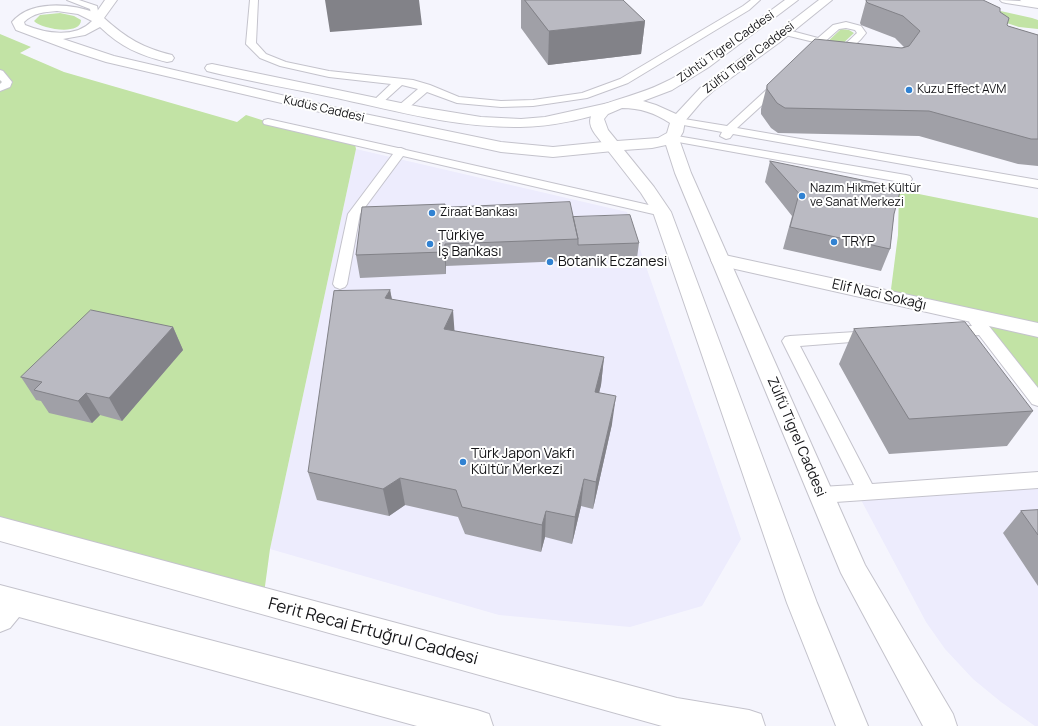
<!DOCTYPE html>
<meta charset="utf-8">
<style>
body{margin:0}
canvas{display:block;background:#f5f5fd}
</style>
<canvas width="1038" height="726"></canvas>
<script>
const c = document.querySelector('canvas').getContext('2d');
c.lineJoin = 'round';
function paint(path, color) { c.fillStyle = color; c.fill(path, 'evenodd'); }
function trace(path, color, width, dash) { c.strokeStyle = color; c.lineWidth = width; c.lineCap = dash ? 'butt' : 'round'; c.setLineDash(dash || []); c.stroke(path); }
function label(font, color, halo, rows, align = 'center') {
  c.font = font + ' Manrope,sans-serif'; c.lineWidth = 4; c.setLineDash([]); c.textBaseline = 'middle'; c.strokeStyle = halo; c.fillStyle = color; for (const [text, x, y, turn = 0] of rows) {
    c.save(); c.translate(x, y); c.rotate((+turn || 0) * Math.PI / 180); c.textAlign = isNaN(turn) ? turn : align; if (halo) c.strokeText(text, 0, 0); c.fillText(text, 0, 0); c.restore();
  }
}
paint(new Path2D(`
 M356,149L627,212L741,539L702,606L630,627L499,615L270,549Z
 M1038,480V726H1035L1001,702L973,679L945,649L926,622L860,498Z`), '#edecfd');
paint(new Path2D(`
 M916,0L987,8L1032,18L1038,20V29L1019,27L976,13Z
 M60,13L74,16L81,20C81,36 41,29 34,21L40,15Z
 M841,29L849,30L854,33L837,49L824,45Z
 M0,34L31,47L20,53L64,72L237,122L246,115L268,122L354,140L356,149L270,549L263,601L0,529Z
 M899,190L1038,218V400L973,316L890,297L898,235Z`), '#c2e3a5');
const service = new Path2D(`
 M67,0H79L97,6L99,16L98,18H92L90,9Z
 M250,0H258L256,43L266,54L286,62L329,71L413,80L430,85L459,97L501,101L533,100L582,93L620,79L743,6L751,0H760L749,10L628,83L587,98L533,106L501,107L457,103L427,92L406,110H398L397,108L398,106L418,89L402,85L381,104L377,105L372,102L391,84L329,77L280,66L260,58L246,44Z
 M846,22L861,26L866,33C855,48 829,68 811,49L814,42L781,34L780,32L784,29L818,38L833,25ZM846,28L855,30L857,33C847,42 836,56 821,48V45L839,29Z
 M0,70L3,71L12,82L10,87L0,91V84L2,82L0,80Z
 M779,81L783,82L784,84L783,86L737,128L1038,180V188L733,134L730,138L726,139L720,136L722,132L678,124L673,121L678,118L727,126L775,82Z
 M268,119L398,148H401L406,150L662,208L667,209L668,212L667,215L662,216L403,156L360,214L347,284L345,287L340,289L335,287L333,284L348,214L393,154L264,124L263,122L264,120Z
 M671,135L906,175L910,176L912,179L910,182L906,183L667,140L665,138L667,136Z
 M977,317L982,318L989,326L1038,388V406L1032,404L979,335L949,337L944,336L941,332L944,328L972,326L969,322L972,318Z
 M872,331L877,332L880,336L877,340L800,346L872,484L1038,472V488L821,503L814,501L812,495L814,489L821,487L854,485L782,341L785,337L790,336Z`);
const minor = new Path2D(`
 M105,0H117L104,18C126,38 143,48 172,55L174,58L172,61L167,62C139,55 121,47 100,27L85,35L63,39L114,56L350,111L501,142L553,147L613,141L619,143L621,146L619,149L613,151L553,157L501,152L350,119L106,62L72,51L16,30L12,22C30,0 71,3 96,13ZM57,11L78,14L92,21C75,39 45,33 25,25L24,22C33,13 44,12 57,11Z
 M212,64L420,107L481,117L521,119L545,117L613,102L618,103L620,106L618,109C586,118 553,127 520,127C459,128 400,112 341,99C296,89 251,82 207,71L205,68L207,65Z
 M720,254L1038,323V337L713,264L711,260L713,256Z
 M0,517L677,698L749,710L761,714L765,726H662L0,541Z
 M0,585L477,710L489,714L493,726H417L19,617L10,628L0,632Z`);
const secondary = new Path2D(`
 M785,0H798L709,67L672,90L643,101L656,105L676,114L703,85L771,37L815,3L819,0H832L780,42L713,91L702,101L685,121L683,132L679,139L691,173L865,565L953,714L957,726H923L841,573L675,173L666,145L652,148L624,150L654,187L671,212L817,603L868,726H836L787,603L653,212L641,193L595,134C588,124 588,116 598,107C618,98 641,94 661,84C706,63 745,29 785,0ZM622,108C640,108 655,113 670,123L667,133L658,138L617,141L608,130L604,119L608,114Z
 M1000,0L1038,2V8L1006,3L1002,2Z`);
const primary = new Path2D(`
 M1020,0H1038V6L1022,2Z`);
trace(service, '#c4c3cc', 2);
trace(minor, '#c4c3cc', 2);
trace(secondary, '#c4c3cc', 2);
trace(primary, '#c4c3cc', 2);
paint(service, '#fff');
paint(minor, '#fff');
paint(secondary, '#fff');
paint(primary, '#fff');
paint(new Path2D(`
 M521,0H623L645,21L641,54L548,65L521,28Z
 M866,1L1000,12L1007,25L1008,26L1038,35V166L1018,164L919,136L778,133L771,128L761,114V109L767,85L904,47L895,38L861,25L860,23Z
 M770,161L894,214L890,249L881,271L783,249L792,216L765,182Z
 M445,204V207L573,217L639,243L637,258L446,266V274L360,278L356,255Z
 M390,290L392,299L455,331L604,357L601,385L599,393L612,424L593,509L581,506L572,544L545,537L541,552L465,534L458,517L405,505L389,516L317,500L308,472Z
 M173,327L183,350L122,421L100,415L92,423L49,413L41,401L36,400L21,377Z
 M854,329L1033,411L1007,446L889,454L839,364Z
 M1038,510V586L1003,533L1021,511Z`), '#a0a0a7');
paint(new Path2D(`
 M325,0H419L422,25L330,32Z
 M645,21L641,54L548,65L549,31Z
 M445,244L446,266V274L444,252Z
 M390,290L395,317L385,298Z
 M453,310L455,338L444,329Z
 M173,327L183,350L122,421L109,398Z
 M604,357L601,385L592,420L595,392Z
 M86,393L100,415L92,423L78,401Z
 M616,396L612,424L593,509L596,482Z
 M400,478L405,505L389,516L383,489Z
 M584,479L581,506L572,544L575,517Z
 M546,511L545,537L541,552L542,525Z`), '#828288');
const building = new Path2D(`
 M525,0H623L645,21L549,31Z
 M868,0H983L1000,8V12L1009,18L1007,25L1008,26L1038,35V139H1031L929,111L785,108L777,103L767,89V85L815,39L902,48L909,46L920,31L903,16L868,3L866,1Z
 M770,161L901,188L894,214L890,249L790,227L799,194Z
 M570,202L578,239L445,244L444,252L356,255L362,207L445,204V207Z
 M630,215L639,243L578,245V239L573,217Z
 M390,290L385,298L453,310L444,329L604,357L595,392L616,396L596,482L584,479L575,517L546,511L542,525L462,507L456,490L400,478L383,489L308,472L334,291Z
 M91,310L173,327L109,398L86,393L78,401L34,390L42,382L21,377Z
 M965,322L1033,411L909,419L854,329Z
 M1038,510V535L1021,511Z`);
paint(building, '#babac2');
trace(building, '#828288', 1);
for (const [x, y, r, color] of [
 [909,90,4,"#3182d2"],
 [802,196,4,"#3182d2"],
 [432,213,4,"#3182d2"],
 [834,242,4,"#3182d2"],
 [430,244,4,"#3182d2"],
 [550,262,4,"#3182d2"],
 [463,462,4,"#3182d2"]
]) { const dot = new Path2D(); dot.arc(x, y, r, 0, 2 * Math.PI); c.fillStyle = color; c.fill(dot); trace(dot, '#fff', 1.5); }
label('12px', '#141417', '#fff', [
 ["Zühtü Tigrel Caddesi",726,47,-35],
 ["Zülfü Tigrel Caddesi",749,58,-37],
 ["Kudüs Caddesi",324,109,13]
]);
label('12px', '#141417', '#fff', [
 ["Kuzu Effect AVM",917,90],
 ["Nazım Hikmet Kültür",810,189],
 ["ve Sanat Merkezi",810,203],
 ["Ziraat Bankası",440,213]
], 'left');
label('14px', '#141417', '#fff', [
 ["Türkiye",438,236],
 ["İş Bankası",438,252],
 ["TRYP",842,242],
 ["Botanik Eczanesi",558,262],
 ["Türk Japon Vakfı",471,454],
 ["Kültür Merkezi",471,470]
], 'left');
label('14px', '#141417', '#fff', [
 ["Elif Naci Sokağı",879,295,13],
 ["Zülfü Tigrel Caddesi",796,437,67]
]);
label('17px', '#141417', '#fff', [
 ["Ferit Recai Ertuğrul Caddesi",373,632,15]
]);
</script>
